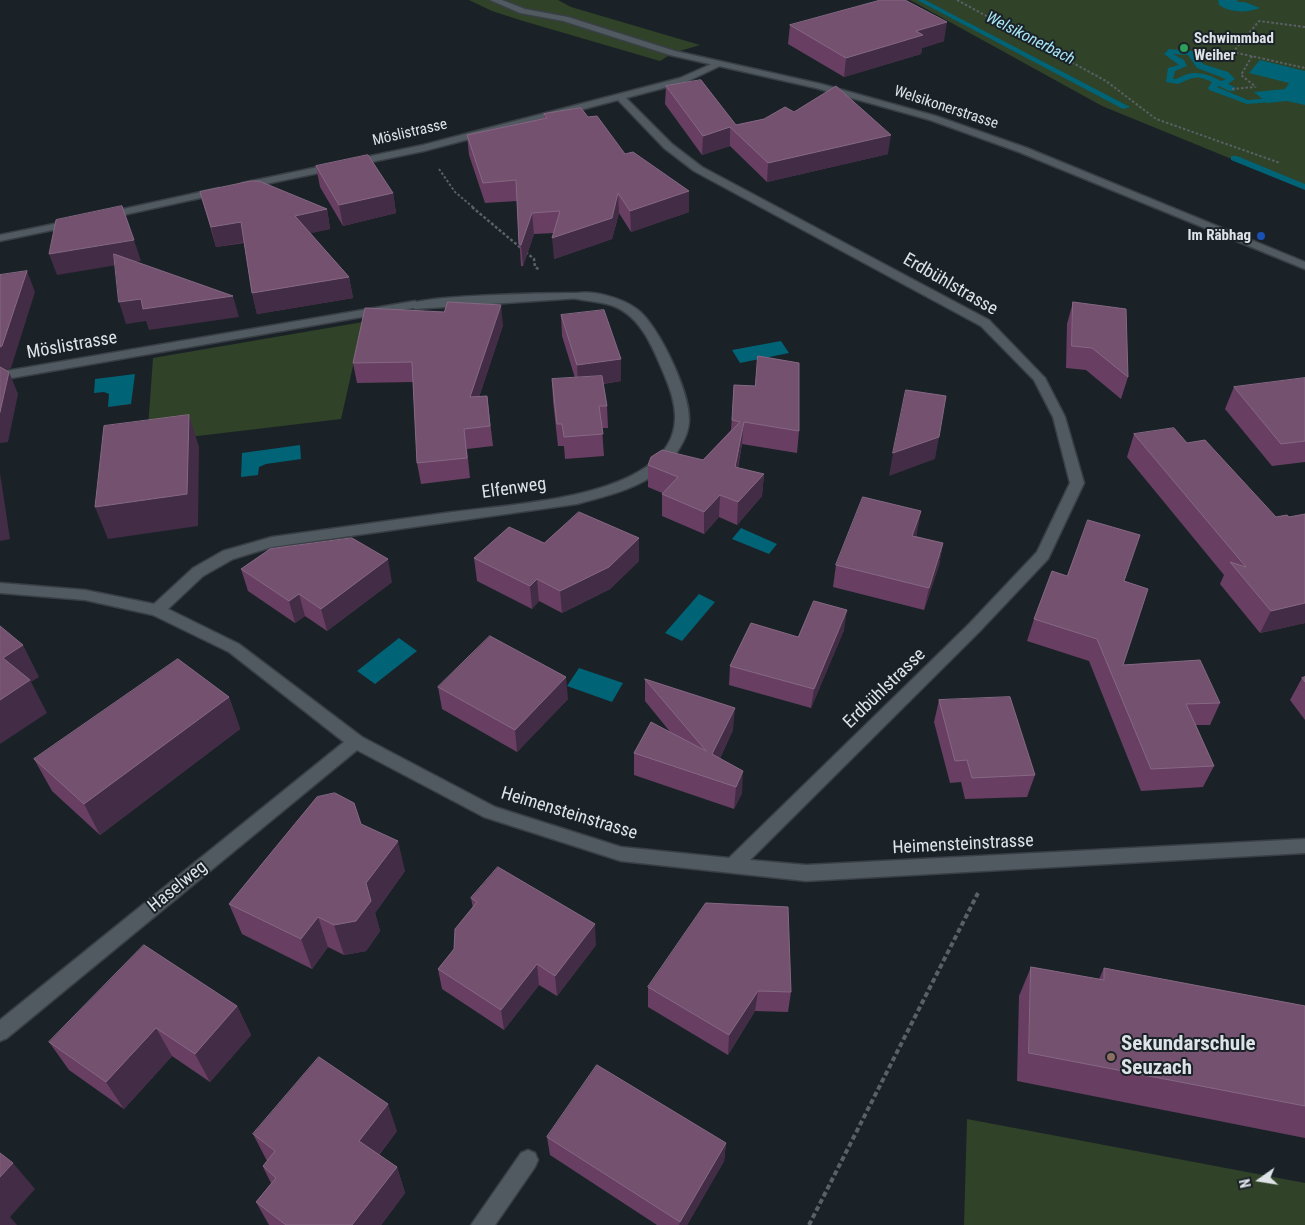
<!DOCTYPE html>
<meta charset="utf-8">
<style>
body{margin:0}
#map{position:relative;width:1305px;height:1225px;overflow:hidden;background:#1a2228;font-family:"Roboto Condensed",sans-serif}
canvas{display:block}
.north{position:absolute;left:1235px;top:1155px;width:50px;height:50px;-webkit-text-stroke:4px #1a2228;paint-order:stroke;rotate:257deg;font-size:14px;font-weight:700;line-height:20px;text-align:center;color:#dee3e8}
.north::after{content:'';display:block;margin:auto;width:18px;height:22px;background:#dee3e8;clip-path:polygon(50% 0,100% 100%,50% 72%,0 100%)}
</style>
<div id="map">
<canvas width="1305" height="1225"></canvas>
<div class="north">N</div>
</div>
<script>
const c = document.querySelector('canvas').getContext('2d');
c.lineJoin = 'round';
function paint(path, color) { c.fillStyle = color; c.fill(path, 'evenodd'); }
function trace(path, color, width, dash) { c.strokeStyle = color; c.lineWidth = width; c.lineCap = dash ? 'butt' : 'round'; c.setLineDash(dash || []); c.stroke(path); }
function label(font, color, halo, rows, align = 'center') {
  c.font = font + ' "Roboto Condensed",sans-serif'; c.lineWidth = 4; c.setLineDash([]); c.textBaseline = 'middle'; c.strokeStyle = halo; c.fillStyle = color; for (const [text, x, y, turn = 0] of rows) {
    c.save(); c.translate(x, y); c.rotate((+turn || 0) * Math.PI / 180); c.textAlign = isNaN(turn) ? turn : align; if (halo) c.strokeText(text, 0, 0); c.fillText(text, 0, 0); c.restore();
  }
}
paint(new Path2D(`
 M469,0H558L571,7L700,45L673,53L660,61L523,21L492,11Z
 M910,0H1305V189L1102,106Z
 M363,322L341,419L147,442L153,358Z
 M967,1119L1305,1183V1225H964Z`), '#304227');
paint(new Path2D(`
 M1218,0H1238L1237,2H1245L1260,8C1247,13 1231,13 1219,5Z
 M1260,60L1305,71V105L1287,101L1267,103L1254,92L1285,89L1289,83L1249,73Z
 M781,341L789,353L740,363L732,350Z
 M135,374L131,404L108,407L109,394L104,392L94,393L95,379Z
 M300,445L301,459L266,464L259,467L258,475L241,477L242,453Z
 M741,528L777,544L769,554L732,539Z
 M699,594L715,602L682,641L665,633Z
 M399,638L417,651L375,684L357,671Z
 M579,668L623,683L612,702L567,686Z`), '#016376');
paint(new Path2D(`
 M917,0H925L1130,107L1123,109Z
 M1169,49L1193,51L1203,64L1228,72L1235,79L1228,84L1235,87V91H1229L1219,86L1217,87L1248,100L1272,98L1276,100L1272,102L1247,104L1209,90L1208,88L1212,82C1195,74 1193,78 1178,84L1166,82L1168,68L1179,65L1164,54ZM1173,54L1188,55L1197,68L1226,79L1221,81C1210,75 1198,70 1185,75C1180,77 1178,79 1173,79L1175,71L1187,66L1184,60Z
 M1231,156H1237L1305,184V190L1231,160Z`), '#016376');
const lane = new Path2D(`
 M577,293L583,296L581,298L415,309L409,305C419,295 554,293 577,293Z`);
const street = new Path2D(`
 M716,62L724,64L686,82L626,98L672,144L702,167L989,320L1045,378L1065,417L1084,483L1048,559L979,632L750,860L806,865L1305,839V853L806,881L621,861L484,817L357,750L7,1038L0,1041V1020L344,742L229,652L153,615L85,600L0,593V583L85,590L154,604L193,568L223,551L272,537C330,529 387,521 445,513C504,505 619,500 660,455C683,430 676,402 664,374C652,345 639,312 607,304C595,301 584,301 573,298V294C591,289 623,298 638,310C659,326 691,394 689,422C688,439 674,459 661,470C637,489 606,496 577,504L272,547L233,559L203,576L168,609L239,644L362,737L495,807L621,847L729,858L969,624L1037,552L1070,483L1053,417L1034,380L981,326L694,171L664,148L618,100L424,151L242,189L237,186L242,183L423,145L680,78Z
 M219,188L224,191L223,193L105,219L100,216L105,213Z
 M73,220L77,221V225L0,241V235Z
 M415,301L421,305L419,307L0,380V372Z
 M528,1150L535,1153L538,1160L535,1167L495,1225H471L521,1153Z`);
const secondary = new Path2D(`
 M490,0H502L525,9L568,17L675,51L821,84L936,116L1027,148L1305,262V269L1019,152L930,120L816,88L670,55L563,21L520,13Z`);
trace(lane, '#393f45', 3);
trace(street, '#393f45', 3);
trace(secondary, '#393f45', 3);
trace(new Path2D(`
 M957,0L1106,81L1156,119L1280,163
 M1305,27L1259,21L1233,52L1305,68
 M1252,56L1241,75L1256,87
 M1232,89L1255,87
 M439,169L455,192L474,208`), '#596066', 2, [2.5, 2]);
trace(new Path2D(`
 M472,207L534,259L535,267L540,270`), '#596066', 2.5, [3, 2]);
trace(new Path2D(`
 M809,1225L978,893`), '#596066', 4, [5, 3]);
paint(lane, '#515a61');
paint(street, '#515a61');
paint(secondary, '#515a61');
paint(new Path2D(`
 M790,25L944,41L922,48L921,54L844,77L788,44Z
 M666,86L736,125L764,119L794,112L888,154L767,182L730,146L702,155L665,104Z
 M544,114L588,117L625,154L689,212L631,232L619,213L612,239L554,259V233L534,234L523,266H521L517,201L485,203L469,155L467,135L544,118Z
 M316,166L393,193L396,213L343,226L320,187Z
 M200,192L327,209L330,229L310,233L349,277L353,298L257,314L252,293L244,243L216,247Z
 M1073,302L1128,377L1121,399L1086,370L1066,368L1067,324Z
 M561,315L621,381L603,384L607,406L608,428H602L604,456L565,459L564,446H558L553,401L552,379L575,378L562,336Z
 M503,325L479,397L487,396L493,446L467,449L470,478L421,484L417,463L413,382L357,383L353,363Z
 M1305,378V462L1272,466L1225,409L1234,387Z
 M734,385L799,431L797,453L742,444L738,468L764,474L762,496L737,525L719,517L704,534L662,516V493L648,487V465L703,460L731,430Z
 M1134,434L1187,443L1276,517H1289L1305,623L1260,633L1220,584L1224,575L1127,457Z
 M917,533L916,536L943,543L939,565L924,610L833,587L836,565Z
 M639,538V561L610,589L562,613L539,601L532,609L477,581L474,558L544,543Z
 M241,569L392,582L327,631L305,616L295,623L248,591Z
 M1067,576L1124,581L1123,665L1220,703L1210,725H1196L1214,766L1203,787L1141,791L1089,661L1027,641L1034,619Z
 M844,630L811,708L729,685L730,666L798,637Z
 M1305,677V720L1290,700L1302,678Z
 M645,679L733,730L720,758L742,793L734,809L634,775V753L671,733L645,701Z
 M438,687L568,699L517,752L442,709Z
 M229,697L240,729L100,835L52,791L34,759Z
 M939,700L1035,775L1027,797L965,799L961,782L950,783L934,722Z
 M361,824L405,871L375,913L380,931L366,951L344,955L328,947L312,969L242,934L229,904Z
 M471,898L596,945L557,996L539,985L504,1030L442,989L438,969L454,949L473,908Z
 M1031,967L1099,979L1104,968L1305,1006V1138L1017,1081L1019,996Z
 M648,987L791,992L788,1012L755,1011L728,1055L648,1007Z
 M237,1006L251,1035L210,1082L172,1056L124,1109L69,1070L49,1042Z
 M397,1131L379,1155L397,1167L405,1193L381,1225H269L256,1202L271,1183L263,1167L267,1161L253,1134Z
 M547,1137L726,1143L724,1161L687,1225H657L550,1155Z`), '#683f62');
paint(new Path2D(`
 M947,22L944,41L922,48L921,54L844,77L846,58L916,31Z
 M730,127V146L702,155L703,136Z
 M891,135L888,154L767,182L768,163Z
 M689,191V212L631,232L630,211Z
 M393,193L396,213L343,226L339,205Z
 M618,193L619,213L612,239L554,259L552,238Z
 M327,209L330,229L299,236L295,216Z
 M532,213L534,234L523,266L521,245Z
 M241,222L246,242L216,247L211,227Z
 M134,240L141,261L57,275L49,254Z
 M27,271L35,292L11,368L3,371L9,372L18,394L8,442L0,443V347Z
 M349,277L353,298L257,314L252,293Z
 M233,296L239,317L149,330L146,321L126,324L119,302L141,299Z
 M501,305L503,325L472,418L470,397Z
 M621,359V381L578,387L577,365Z
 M189,415L199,447L198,526L108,539L95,507Z
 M744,422L742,444L733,489L735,467Z
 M939,437L935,459L889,476L893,453Z
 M0,473L10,539L0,541Z
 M764,474L762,496L737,525L738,502Z
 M720,495L719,517L704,534V512Z
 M921,511L917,533L908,558L912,536Z
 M639,538V561L610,589L562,613L560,591Z
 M943,543L939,565L924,610L929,588Z
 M388,559L392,582L327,631L321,609Z
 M537,579L539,601L532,609L530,586Z
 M299,594L305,616L295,623L289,601Z
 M1305,603V623L1260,633L1271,611Z
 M847,610L844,630L811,708L814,689Z
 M23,645L39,677L31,682L47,713L0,744V700L3,658Z
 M566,677L568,699L517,752L515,730Z
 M229,697L240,729L100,835L84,804Z
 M735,708L733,730L711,776L712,754Z
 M743,771L742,793L734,809L736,787Z
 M398,841L405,871L375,913L380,931L366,951L344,955L334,925Z
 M318,917L328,947L312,969L301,939Z
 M595,924L596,945L557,996L555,976Z
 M537,964L539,985L504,1030L501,1010Z
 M758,991L755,1011L728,1055L729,1035Z
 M237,1006L251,1035L210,1082L195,1054Z
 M156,1028L172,1056L124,1109L106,1082Z
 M388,1104L397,1131L369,1167L359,1141Z
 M726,1143L724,1161L687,1225H679L680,1222Z
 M13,1163L35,1189L10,1217L17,1225H0V1177Z
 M397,1167L405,1193L381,1225H352Z`), '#432c45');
const building = new Path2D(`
 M881,0H905L947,22L916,31L923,35L846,58L790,25Z
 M701,80L736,125L764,119L785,107L794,112L836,86L891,135L768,163L730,127L703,136L666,86Z
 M581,108L588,117L597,116L625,154L633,152L689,191L630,211L618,193L612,218L552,238L560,211L532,213L521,245L519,244L516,180L483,183L467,135L547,118L544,114Z
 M368,155L393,193L339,205L316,166Z
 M251,181H259L327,209L295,216L349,277L252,293L241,222L211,227L200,192Z
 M122,206L134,240L49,254L56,220Z
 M114,254L233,296L143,309L141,299L119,302Z
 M27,271L2,346L0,347V275Z
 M448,302L501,305L470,397L487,396L490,426L464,429L467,458L417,463L412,362L353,363L365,308L444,312Z
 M1073,302L1126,309L1128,377L1092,348L1072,346Z
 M604,310L621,359L577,365L561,315Z
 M758,356L799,363V431L744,422L735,467L764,474L738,502L720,495L704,512L662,494L678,477L648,465L651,457L662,450L703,460L740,422L732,420L734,385L755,386Z
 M0,367L9,372L0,412Z
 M602,376L607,406H599L603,434L564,437L562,424H557L552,379Z
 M1305,378V441L1281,444L1234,387Z
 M906,390L946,396L939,437L893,453Z
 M189,415L187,494L95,507L104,426Z
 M1174,428L1187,443L1205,440L1276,517L1287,515L1289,517L1305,514V603L1271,611L1230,562L1246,567L1134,434Z
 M863,497L921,511L912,536L943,543L929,588L836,565Z
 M579,512L639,538L609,567L560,591L537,579L530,586L474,558L509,527L544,543Z
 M1088,520L1140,535L1124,581L1148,589L1123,665L1200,660L1220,703L1186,704L1214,766L1151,769L1097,639L1034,619L1052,571L1067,576Z
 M352,538L388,559L321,609L299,594L289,601L241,569L270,549Z
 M814,601L847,610L814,689L730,666L751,623L798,637Z
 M0,626L23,645L3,658L30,680L0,700Z
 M490,636L566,677L515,730L438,687Z
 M178,659L229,697L84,804L34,759Z
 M1305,677V682L1302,678Z
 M645,679L735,708L712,754L743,771L736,787L634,753L651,722L706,751Z
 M1010,697L1035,775L972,778L967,760L955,761L939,700Z
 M335,793L354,803L361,824L398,841L366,883L371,901L356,921L334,925L318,917L301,939L229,904L317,797Z
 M498,867L595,924L555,976L537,964L501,1010L438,969L454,949L455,929L477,902L471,898Z
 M706,903L788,907L791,992L758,991L729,1035L648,987Z
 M144,945L237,1006L195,1054L156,1028L106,1082L49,1042Z
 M1031,967L1104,980V968L1305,1006V1106L1029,1053Z
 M319,1057L388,1104L359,1141L397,1167L352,1225H286L256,1202L276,1178L263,1166L275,1151L253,1134Z
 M597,1065L726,1143L680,1222L547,1137Z
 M0,1153L13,1163L0,1177Z`);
paint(building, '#755170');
trace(building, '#856883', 1);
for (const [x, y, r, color] of [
 [1184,48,5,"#2e9e5b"],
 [1261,236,5,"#1a4fb4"],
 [1111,1057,5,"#8d6e63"]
]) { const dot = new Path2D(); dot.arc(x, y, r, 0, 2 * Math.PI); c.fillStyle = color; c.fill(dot); trace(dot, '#1a2228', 2); }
label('bold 15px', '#dee3e8', '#1a2228', [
 ["Schwimmbad",1194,39],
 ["Weiher",1194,56],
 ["Im Räbhag",1251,236,"right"]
], 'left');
label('15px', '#dee3e8', '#1a2228', [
 ["Welsikonerstrasse",946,108,18],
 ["Möslistrasse",410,133,-13]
]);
label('italic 16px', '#a9e7f9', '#1a2228', [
 ["Welsikonerbach",1030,39,27]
]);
label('18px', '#dee3e8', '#1a2228', [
 ["Erdbühlstrasse",950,285,30],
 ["Möslistrasse",72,346,-10],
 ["Elfenweg",514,489,-8],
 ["Erdbühlstrasse",885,689,-44],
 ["Heimensteinstrasse",569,814,17],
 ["Heimensteinstrasse",963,845,-3],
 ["Haselweg",178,887,-39]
]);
label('bold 21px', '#dee3e8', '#1a2228', [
 ["Sekundarschule",1121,1045],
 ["Seuzach",1121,1069]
], 'left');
</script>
